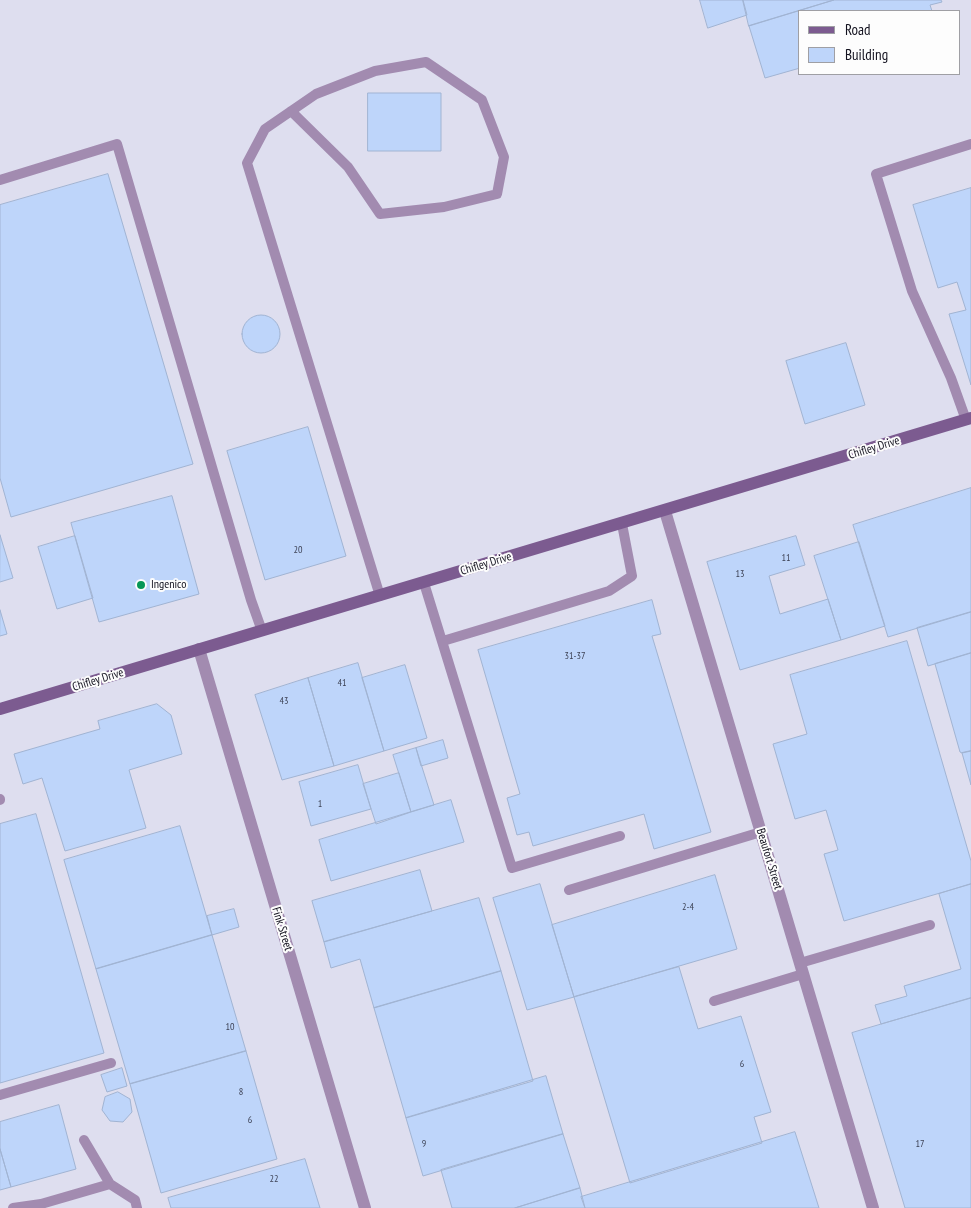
<!DOCTYPE html>
<style>
body{margin:0}
#map{position:relative;width:971px;height:1208px;overflow:hidden;background:#eeeefd;font-family:"PT Sans Narrow",sans-serif}
canvas{display:block}
.legend{position:absolute;left:798px;top:10px;width:162px;height:65px;box-sizing:border-box;background:#fdfdfd;border:1px solid #9f9fa4;margin:0;padding:6px 9px;list-style:none;font-size:15px;color:#12111e}
.legend li{display:flex;align-items:center;gap:10px;height:25px}
.legend b{width:25px;border:1px solid #9f9fa4}
</style>
<div id="map">
<canvas width="971" height="1208"></canvas>
<ul class="legend">
<li><b style="height:6px;background:#7c5b90"></b>Road</li>
<li><b style="height:14px;background:#bed5fa"></b>Building</li>
</ul>
</div>
<script>
const c = document.querySelector('canvas').getContext('2d');
c.lineJoin = 'round';
function paint(path, color) { c.fillStyle = color; c.fill(path, 'evenodd'); }
function trace(path, color, width, dash) { c.strokeStyle = color; c.lineWidth = width; c.lineCap = dash ? 'butt' : 'round'; c.setLineDash(dash || []); c.stroke(path); }
function label(font, color, halo, rows, align = 'center') {
  c.font = font + ' "PT Sans Narrow",sans-serif'; c.lineWidth = 4; c.setLineDash([]); c.textBaseline = 'middle'; c.strokeStyle = halo; c.fillStyle = color; for (const [text, x, y, turn = 0] of rows) {
    c.save(); c.translate(x, y); c.rotate((+turn || 0) * Math.PI / 180); c.textAlign = isNaN(turn) ? turn : align; if (halo) c.strokeText(text, 0, 0); c.fillText(text, 0, 0); c.restore();
  }
}
paint(new Path2D(`
 M0,0H971V1208H0ZM800,11H960V74H800Z`), '#dedeef');
const building = new Path2D(`
 M700,0H743L747,15L708,28Z
 M743,0H834L749,26Z
 M834,0H941L942,2L930,5L932,11H800V68L765,78L749,26Z
 M368,93H441V151H368Z
 M108,174L193,464L11,517L0,478V205Z
 M971,188V385L949,314L966,310L957,282L938,288L913,205Z
 M242 334a19 19 0 1 1 38 0a19 19 0 1 1-38 0Z
 M846,343L865,405L805,424L786,361Z
 M308,427L346,556L265,580L227,451Z
 M971,488V612L888,637L853,525Z
 M172,496L199,594L99,622L71,523Z
 M0,535L13,578L0,582Z
 M75,536L93,598L57,609L38,547Z
 M796,536L805,565L769,576L780,614L828,599L841,640L740,670L707,562Z
 M859,542L885,626L841,640L814,556Z
 M652,600L661,634L652,636L711,832L654,849L644,814L533,846L529,832L517,835L507,798L520,794L478,650Z
 M0,610L7,634L0,636Z
 M971,612V653L928,666L917,628Z
 M907,641L971,861V884L844,921L824,854L838,850L826,810L795,819L773,744L807,734L790,675Z
 M971,653V751L962,753L960,752L935,664Z
 M358,663L384,751L334,766L308,678Z
 M405,665L427,738L384,751L362,678Z
 M308,678L334,766L282,780L255,695Z
 M157,704L171,715L182,754L129,770L146,828L65,851L42,778L23,784L14,754L100,729L98,721Z
 M443,740L448,758L421,766L416,748Z
 M416,748L434,805L411,812L393,755Z
 M971,751V785L962,753Z
 M358,765L371,809L311,826L299,782Z
 M399,773L411,812L376,824L363,784Z
 M451,800L464,842L331,881L319,840Z
 M36,814L104,1053L0,1083V824Z
 M180,826L212,935L96,969L64,860Z
 M420,870L432,911L324,942L312,901Z
 M715,875L737,949L574,997L552,925Z
 M540,884L574,997L527,1010L493,898Z
 M971,884V998L881,1024L875,1005L907,996L904,986L961,969L939,894Z
 M479,898L501,971L374,1008L360,959L331,968L324,942Z
 M234,909L239,927L212,935L207,916Z
 M212,935L246,1051L130,1084L96,969Z
 M679,967L698,1029L741,1016L771,1112L754,1117L762,1143L630,1183L574,997Z
 M501,971L533,1081L406,1118L374,1008Z
 M971,998V1208H905L852,1033Z
 M246,1051L277,1159L161,1193L130,1084Z
 M122,1068L127,1086L107,1092L101,1075Z
 M546,1076L563,1134L423,1176L406,1118Z
 M118,1092L130,1099L132,1112L123,1122L110,1121L102,1110L105,1097Z
 M59,1105L76,1169L11,1187L0,1149V1122Z
 M795,1132L819,1208H585L581,1197Z
 M563,1134L580,1188L515,1208H452L441,1170Z
 M0,1149L11,1187L0,1190Z
 M305,1159L320,1208H171L168,1198Z
 M580,1188L585,1208H515Z`);
paint(building, '#bed5fa');
trace(building, '#a1b4d3', 1);
trace(new Path2D(`
 M291,111L348,167L380,214L444,207L497,194L504,157L482,100L426,62L375,71L316,94L265,129L247,163L380,596
 M0,180L117,144L251,600L262,631
 M966,420L951,378L912,291L876,174L971,144
 M424,583L512,868L620,836
 M443,641L609,591L632,576L622,524
 M0,799V800
 M569,890L761,832
 M800,963L930,925
 M714,1001L803,974
 M0,1095L111,1063
 M84,1140L110,1184L135,1200L137,1208
 M13,1208L41,1204L110,1184`), '#a28bb0', 10);
trace(new Path2D(`
 M665,511L873,1208
 M199,649L365,1208`), '#a28bb0', 12);
trace(new Path2D(`
 M0,709L971,418`), '#7c5b90', 12);
for (const [x, y, r, color] of [
 [141,585,5,"#089757"]
]) { const dot = new Path2D(); dot.arc(x, y, r, 0, 2 * Math.PI); c.fillStyle = color; c.fill(dot); trace(dot, '#fdfdfd', 2); }
label('10px', '#3d4255', null, [
 ["20",298,550],
 ["11",786,558],
 ["13",740,574],
 ["31-37",575,656],
 ["41",342,683],
 ["43",284,701],
 ["1",320,804],
 ["2-4",688,907],
 ["10",230,1027],
 ["6",742,1064],
 ["8",241,1092],
 ["6",250,1120],
 ["9",424,1144],
 ["17",920,1144],
 ["22",274,1179]
]);
label('12px', '#12111e', '#fdfdfd', [
 ["Chifley Drive",874,448,-17],
 ["Chifley Drive",486,564,-17],
 ["Chifley Drive",98,680,-17],
 ["Beaufort Street",769,859,73],
 ["Fink Street",282,929,73]
]);
label('12px', '#12111e', '#fdfdfd', [
 ["Ingenico",151,585]
], 'left');
</script>
